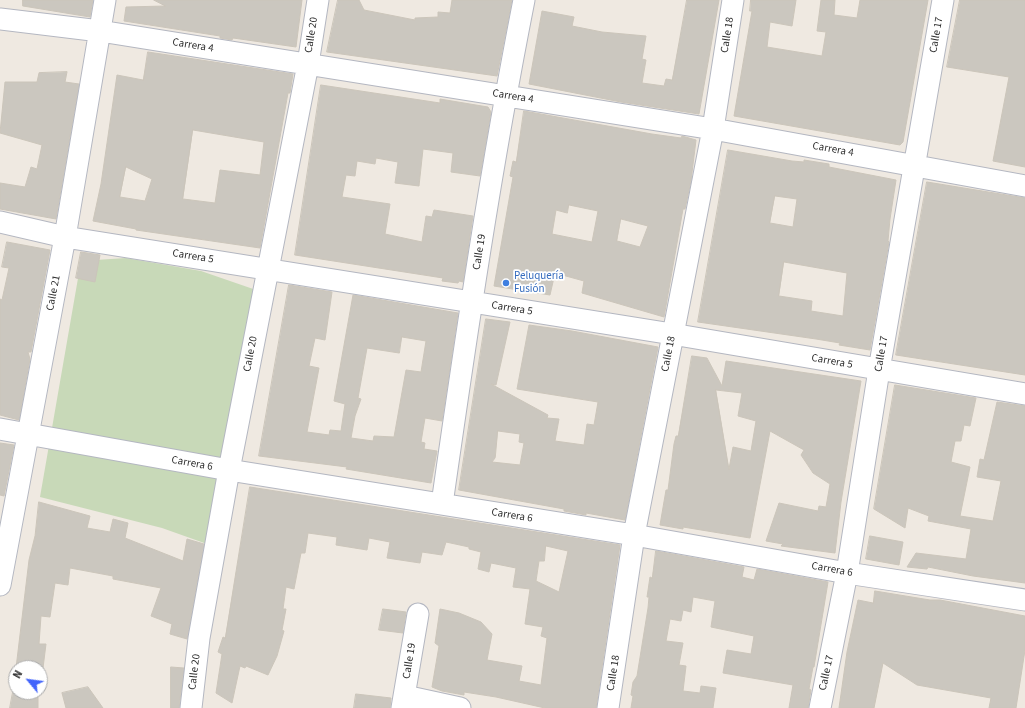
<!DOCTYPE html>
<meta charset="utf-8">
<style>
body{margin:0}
#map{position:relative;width:1025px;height:708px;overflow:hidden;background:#efe9e1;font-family:"Source Sans 3",sans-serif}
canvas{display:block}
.north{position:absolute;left:8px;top:660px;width:40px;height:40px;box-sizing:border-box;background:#fff;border:1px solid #ababab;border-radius:50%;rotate:299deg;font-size:11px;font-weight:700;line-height:16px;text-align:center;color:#2e2e2e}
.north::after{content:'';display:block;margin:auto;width:14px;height:18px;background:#4264fb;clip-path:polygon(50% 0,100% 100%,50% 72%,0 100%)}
</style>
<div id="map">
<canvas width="1025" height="708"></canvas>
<div class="north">N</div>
</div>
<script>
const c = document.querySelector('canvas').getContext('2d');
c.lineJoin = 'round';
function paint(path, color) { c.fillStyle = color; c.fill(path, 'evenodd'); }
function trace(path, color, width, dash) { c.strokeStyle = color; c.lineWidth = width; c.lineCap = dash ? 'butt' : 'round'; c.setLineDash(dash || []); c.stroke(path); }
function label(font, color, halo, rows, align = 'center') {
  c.font = font + ' "Source Sans 3",sans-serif'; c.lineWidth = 3.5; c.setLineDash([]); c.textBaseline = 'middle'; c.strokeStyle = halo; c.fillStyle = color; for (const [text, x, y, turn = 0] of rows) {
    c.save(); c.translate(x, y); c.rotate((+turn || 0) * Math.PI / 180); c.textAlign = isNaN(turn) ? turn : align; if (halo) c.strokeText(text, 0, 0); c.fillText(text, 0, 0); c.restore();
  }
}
paint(new Path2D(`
 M126,258L201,271L259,291L207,544L162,528L40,497L81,261Z`), '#c8d9b8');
const building = new Path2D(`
 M23,0H93L90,17L23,6Z
 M154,0H302L296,47L233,38L232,40L220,38V36L124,21L126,7L165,6Z
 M338,0H359L364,10L415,20V18L438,17V12L450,13L452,0H512L497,76L327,52Z
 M687,0H719L699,114L621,102L529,84L542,11L574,17L572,26L602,32L646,36L642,59L646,60L642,83L664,86L666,79L672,80Z
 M751,0H796L792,26L770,22L767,47L822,56L826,32L817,31L821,0H835L834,15L857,18L860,0H928L903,142L900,145L734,116L752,11H750Z
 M960,0H1025V167L993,161L1009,77L947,67Z
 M148,52L293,74L290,93H288L260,248L136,230V229L93,221L101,184L117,75L143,80ZM193,130L264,142L260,175L220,170L215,203L183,199ZM126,167L152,179L145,201L120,197Z
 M67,72L65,82L79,84L56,219L0,209V183L25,187L31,167L37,169L42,145L0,133L5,82H37L39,73Z
 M321,85L440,103V99L488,107L491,112L480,176L451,172L453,153L423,149L419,186L395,183L398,162L376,158L375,164L357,161L355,176L346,175L342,197L390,204L385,234L422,242L426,216L432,217L434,210L473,216L463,282L459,281L458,283L442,281L443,278L295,255Z
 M524,111L652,134L681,138L682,136L696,140L691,181L685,209H683L664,317L582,293L584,281L555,273L550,295L494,286L513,177L510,176L513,161L516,162ZM569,205L598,211L592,242L552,234L556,210L567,213ZM621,219L648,226L640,247L617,241Z
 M728,150L792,161L804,162V160L829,164V167L896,180L890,219L888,241L889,242L870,350L839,345L840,343L816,339L698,322ZM775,196L797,199L793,227L770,223ZM784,262L847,273L843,316L811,311L812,301L779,296Z
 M927,182L1025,198V375L896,355Z
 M7,242L50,250L31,352H28L30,359L19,420L0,415V299L2,300L9,268L2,267Z
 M81,252L100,255L95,282L76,278Z
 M289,285L332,292L325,340L315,338L309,366L319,368L307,432L329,435L330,430L341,431L345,404L334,401L353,295L458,313L442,421L425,418L421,442L425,443L424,449L437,451L431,483L346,469L347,467L259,456ZM402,337L426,341L421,372L406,370L394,437L374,436L373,441L351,438L355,416L361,399L358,398L367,348L399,353Z
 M486,319L510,322L496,385L491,384L548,415L547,418L559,419L555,441L584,445L587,424L594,425L598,402L517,389L529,325L572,331L658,347L625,520L586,513V515L564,511V509L459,490ZM498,431L520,434L519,442L524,443L520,465L492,462L495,458Z
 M692,356L707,358L722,386L726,361L861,381L841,502L835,553L781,546L783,544L766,541L779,503L818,511L819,506L826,507L830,484L813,473L801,455L804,450L770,431L750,538L683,527V529L660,525L666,490H668L674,444L676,436H678ZM716,390L742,393L738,416L756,421L751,451L733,447L729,469Z
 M895,385L976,398L970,426L964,425L961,441H955L951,462L970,467L960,516L993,521L1001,481L977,477L980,459L984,460L997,402L1025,406V583L973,576L928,567L927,569L907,567L916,553L966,559L971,529L928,521L929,516L908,508L905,528L874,509Z
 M0,443L14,445L4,496L0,495Z
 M250,487L620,545L596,708H545L496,697L464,692V695L442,691L432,687L439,646L435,643L440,609L459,613L481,622L492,634L487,660L522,666L519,681L541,685L547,638L541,636L543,627L525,624L530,589L513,587L516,568L491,563L489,572L478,569L481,552L469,549V547L446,542L442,555L422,552L420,563L387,558L390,542L369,538L367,550L336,545L337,537L308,533L305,553H301L294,589L286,587L283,609H286L282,630L284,631L277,656L268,675L246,666L245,668L240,666L232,703L216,693L222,654L218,652L223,637L225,638ZM546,546L568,551L559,592L536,581L539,561H544Z
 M39,502L90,516L87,528L110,532L113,519L128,523L125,538L183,561L187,539L204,544L187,639L170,634L172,624L151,616L161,588L113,579V576L70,568L68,585L55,583L50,617L41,616L39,644H46L43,668H16L29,560L35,536Z
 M870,536L903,542L899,565L866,559Z
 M656,551L744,567L742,577L754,580L757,569L828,582L814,667H813L809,689L811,690L808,708H789L793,685L723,673L727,650L751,654L754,636L711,627L715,601L693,597L691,612L683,610L681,621L670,619L666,641L683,643L679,665L686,666L683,691L700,693L701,686L716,688L713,708H631L633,696L631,695L633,682L637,676L648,608L649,597H647L650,577L652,578Z
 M875,591L930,600H940L1025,616V650L1016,708H989L991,698L917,685L883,663L874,708H839L847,652L858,600L873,603Z
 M383,609L406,612L403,633L379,630Z
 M171,667L184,668L179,708H171Z
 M88,687L103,708H66L62,693Z
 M13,692H38V708H10Z
 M356,694L391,698L390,708H354Z`);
paint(building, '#cbc7bf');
trace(building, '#cbc5ba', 1);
const minor = new Path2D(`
 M0,19L100,31L713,129L1025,186
 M0,222L65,237L672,334L1025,394
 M0,429L229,470L634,535L847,573L1025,600
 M442,504C466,336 491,167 524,0
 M0,585L65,237L105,0
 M405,696L460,708
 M191,708L199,638L229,470L308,64L318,0
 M402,708L418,614
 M608,708L634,535L713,129L733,0
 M820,708L847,573L879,370L943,0`);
trace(minor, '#b4b7c1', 23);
trace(minor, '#fff', 21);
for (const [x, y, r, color] of [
 [506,283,4,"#3f7fe0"]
]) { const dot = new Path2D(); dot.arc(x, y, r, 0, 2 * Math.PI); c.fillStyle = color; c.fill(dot); trace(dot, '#fff', 1.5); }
label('11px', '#2e2e2e', '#fff', [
 ["Calle 20",312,35,-81],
 ["Calle 18",728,35,-81],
 ["Calle 17",937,35,-80],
 ["Carrera 4",193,46,9],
 ["Carrera 4",513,97,9],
 ["Carrera 4",833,150,10],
 ["Calle 19",480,252,-81],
 ["Carrera 5",193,257,9],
 ["Calle 21",54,293,-79],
 ["Carrera 5",512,309,9],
 ["Calle 20",251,354,-79],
 ["Calle 18",669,354,-79],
 ["Calle 17",882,354,-80],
 ["Carrera 5",832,362,10],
 ["Carrera 6",192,464,10],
 ["Carrera 6",512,516,9],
 ["Carrera 6",832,570,10],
 ["Calle 19",410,661,-81],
 ["Calle 20",195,672,-83],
 ["Calle 18",614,673,-81],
 ["Calle 17",827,673,-78]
]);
label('11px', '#366cbe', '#fff', [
 ["Peluquería",514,277],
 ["Fusión",514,290]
], 'left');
</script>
